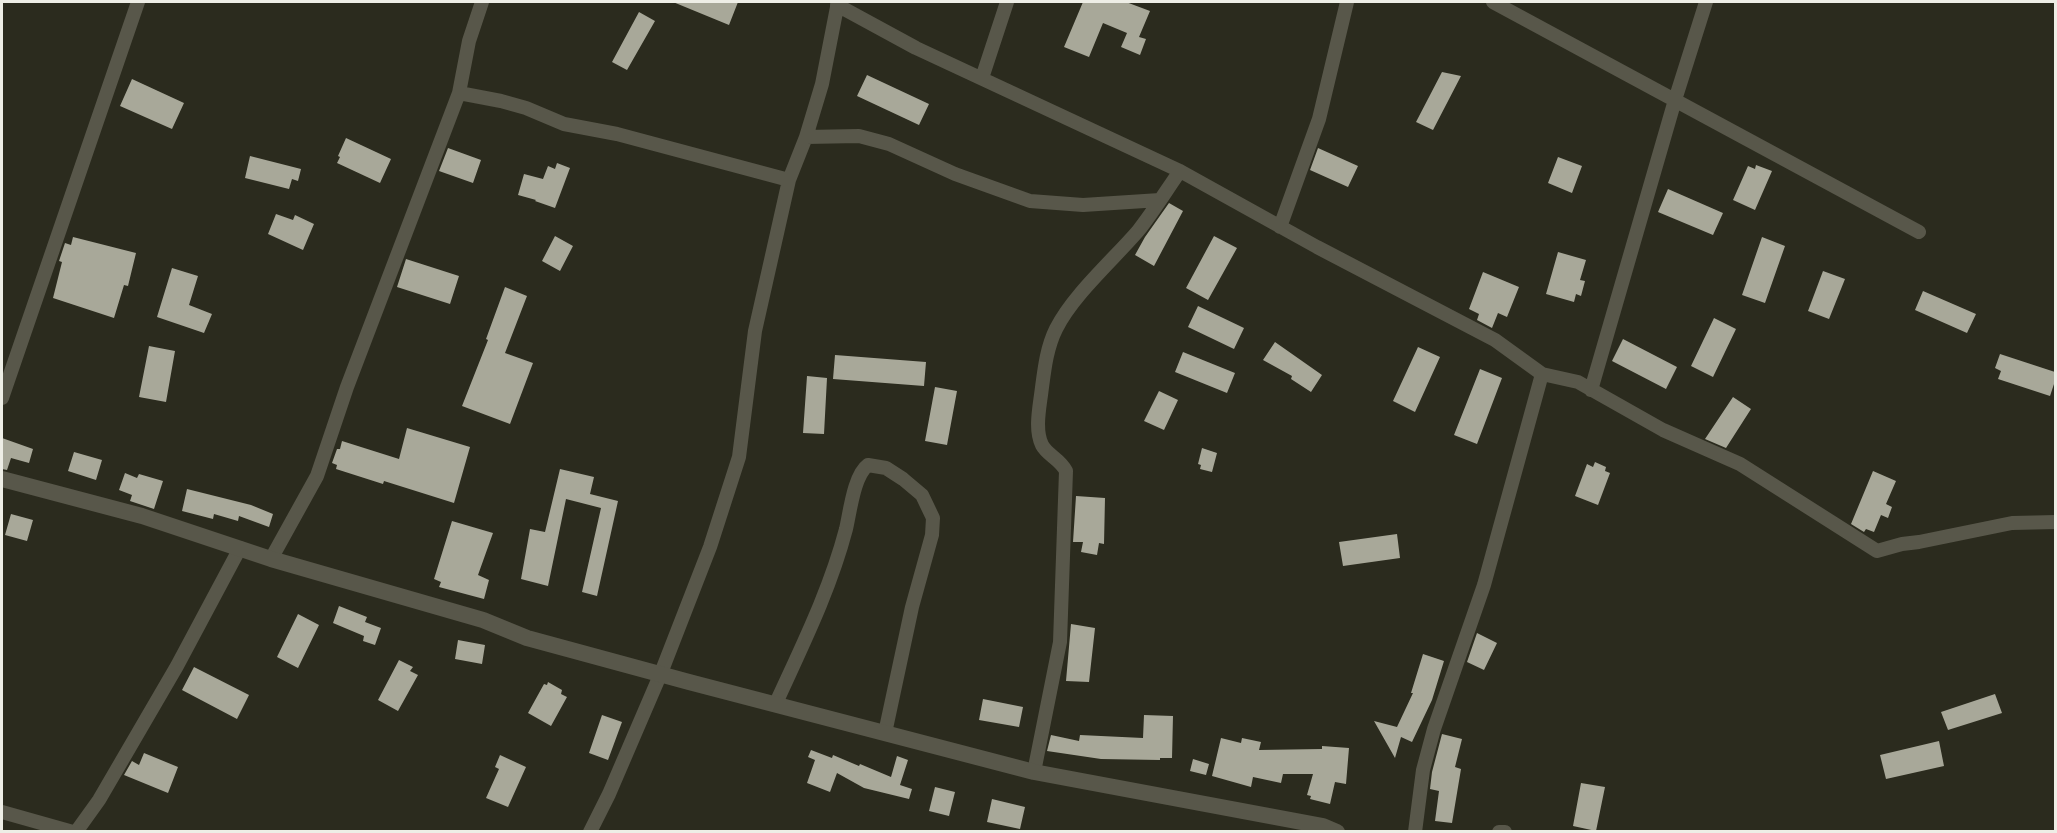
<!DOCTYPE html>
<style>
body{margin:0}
#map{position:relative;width:2057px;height:833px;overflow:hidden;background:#2b2b1e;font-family:Raleway,sans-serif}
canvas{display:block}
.frame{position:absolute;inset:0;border:3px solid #eeeee6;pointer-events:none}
</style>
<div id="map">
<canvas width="2057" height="833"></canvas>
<div class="frame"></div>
</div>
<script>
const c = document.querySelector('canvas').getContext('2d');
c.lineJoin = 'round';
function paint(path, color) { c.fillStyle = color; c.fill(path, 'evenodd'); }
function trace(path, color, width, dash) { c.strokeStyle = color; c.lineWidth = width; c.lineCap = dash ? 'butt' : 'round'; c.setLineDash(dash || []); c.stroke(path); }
paint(new Path2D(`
 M673,2H738L729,25Z
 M1083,2H1126L1150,11L1139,37L1146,39L1140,55L1121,47L1127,33L1103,23L1089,57L1064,47Z
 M639,12L655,21L627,70L612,62Z
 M1442,72L1461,76L1433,130L1416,122Z
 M867,75L929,104L919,125L857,96Z
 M132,79L184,103L172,129L120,106Z
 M346,138L391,159L380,183L337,163L340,157L338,156Z
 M448,148L481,160L473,183L439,171Z
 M1318,148L1358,166L1348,187L1310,170Z
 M250,156L301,169L298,181L292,179L289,189L245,178Z
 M1558,157L1582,166L1572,193L1548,183Z
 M557,163L570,168L555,208L535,201L536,200L518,195L524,174L543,179L548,166L555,169Z
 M1756,165L1772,171L1755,210L1733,200L1748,166L1755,169Z
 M1668,189L1723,213L1713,235L1658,212Z
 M1169,203L1183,211L1154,266L1135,255L1145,237Z
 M276,214L293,220L295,215L314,224L303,250L268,234Z
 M555,236L573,246L560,271L542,261Z
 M1214,236L1237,248L1208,300L1186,288Z
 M73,237L136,253L128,286L124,285L114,318L53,298L62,262L59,261L65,243L71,245Z
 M1762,237L1785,246L1765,303L1742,295Z
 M1558,252L1586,260L1580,280L1585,281L1581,296L1576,294L1574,302L1546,294Z
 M406,259L459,276L450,304L397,287Z
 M172,268L198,276L189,305L212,314L204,333L157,317Z
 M1823,271L1845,279L1829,319L1808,311Z
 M1483,272L1519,287L1507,317L1498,313L1492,328L1477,320L1479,314L1469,309Z
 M505,287L527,296L505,353L533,363L510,424L462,406L488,340L486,339Z
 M1923,291L1976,314L1967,333L1915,310Z
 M1198,306L1244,328L1234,349L1188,327Z
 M1714,318L1736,329L1713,377L1691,366Z
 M1623,339L1677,367L1666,389L1612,361Z
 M1275,342L1322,375L1311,392L1291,379L1292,376L1263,360Z
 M149,346L175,351L166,402L139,397Z
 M1418,347L1440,357L1415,412L1393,401Z
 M1183,352L1235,373L1227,393L1175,372Z
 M2000,354L2055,372V381L2050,396L1998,379L2001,371L1995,368Z
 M835,355L926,362L924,386L833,379Z
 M1480,369L1502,378L1477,444L1454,435Z
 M807,376L827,378L824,434L803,433Z
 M935,387L957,391L947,445L925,441Z
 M1159,391L1178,400L1164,430L1144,421Z
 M1733,397L1751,409L1726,448L1705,439Z
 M407,428L470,447L454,503L384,481L383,484L336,469L337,465L332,463L337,449H340L342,441L399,459Z
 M2,438L33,449L29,463L11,458L7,470L2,469Z
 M1202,448L1217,453L1212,472L1200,469L1201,465L1198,464Z
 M74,452L102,460L96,480L68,471Z
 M1595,462L1606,467L1605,471L1610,473L1598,505L1575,496L1587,464L1593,467Z
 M560,469L594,477L590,494L618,501L597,596L582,592L601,508L566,499L548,586L521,579L530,529L545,532Z
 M1873,471L1896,481L1886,504L1892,507L1888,518L1881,515L1874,532L1866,529L1864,532L1851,524Z
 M125,473L137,478L139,474L163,481L154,509L130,501L132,495L119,490Z
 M187,489L251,505L273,514L269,527L239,516L238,521L214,514L213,519L182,511Z
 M1076,496L1105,498L1104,544L1099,543L1097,555L1081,552L1083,542H1073Z
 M11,514L33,520L27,541L5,535Z
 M452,521L493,533L478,575L489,580L484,599L439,587L441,582L434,579Z
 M1397,534L1400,558L1343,566L1339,542Z
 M339,606L367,617L365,622L381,628L375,645L363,641L364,636L333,623Z
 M298,614L319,625L298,668L277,657Z
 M1071,624L1095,628L1089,682L1066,681Z
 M1477,633L1497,643L1484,670L1467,662Z
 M458,640L485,645L482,664L455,659Z
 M1423,654L1444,661L1432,700L1412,742L1401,737L1395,758L1374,721L1397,727L1413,693H1411Z
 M399,660L413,667L410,671L418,675L398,711L378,700Z
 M194,667L249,695L237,719L182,690Z
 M548,682L562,690L561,694L567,697L551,726L528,713L544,684L547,685Z
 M1995,694L2002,713L1948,730L1941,712Z
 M983,699L1023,707L1019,727L979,720Z
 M602,715L622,722L608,760L589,753Z
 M1144,715L1173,716L1172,758H1160V760L1101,759L1047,751L1051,735L1079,741L1080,735L1143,738Z
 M1442,734L1462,739L1455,767L1461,769L1452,823L1435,821L1439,791L1430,789L1432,772Z
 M1221,738L1241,743L1242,738L1261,742L1259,750L1322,749V746L1349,748L1346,784L1335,782L1330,804L1310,799L1311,796L1307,795L1313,774H1283L1281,783L1253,777L1251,787L1212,776Z
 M1939,741L1944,766L1886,779L1880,755Z
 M811,750L832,758L833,755L859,766L860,764L891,777L897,756L908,760L900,785L912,789L909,799L864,788L837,773L830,792L807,783L815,760L808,757Z
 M144,753L178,767L168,793L124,775L132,761L139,765Z
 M500,755L526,767L508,807L486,798L499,769L495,767Z
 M1193,759L1209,764L1206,775L1190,771Z
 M1581,783L1605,787L1596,831L1573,826Z
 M935,787L955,792L949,816L929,811Z
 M992,799L1025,807L1020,829L987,822Z`), '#a8a899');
trace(new Path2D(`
 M1493,2L1919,232
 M837,5L916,48L1180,171L1317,247L1495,340L1542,374L1578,382L1663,430L1740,464L1877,551L1902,544L1919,542L2012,523L2056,522
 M982,78L1007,2
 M459,93L501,101L526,108L564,124L617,134L789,180
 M806,137L859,136L889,144L955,174L1030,201L1083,205L1160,200
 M1280,227L1319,119L1347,2
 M1591,390L1675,100L1706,2
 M2,398L138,2
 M271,559L317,476L347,387L459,93L469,41L482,2
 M776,703C802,646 830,590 846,529C850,512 854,475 868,465L886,468L903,479L922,495L933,518L932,535L912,607L885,733
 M1034,772L1060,642L1066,471C1060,459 1047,455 1042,445C1035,431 1039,410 1041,395C1044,373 1046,349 1056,329C1073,295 1113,260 1138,231C1153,212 1166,191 1180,171
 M2,812L73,832
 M76,832L99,800L177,666L240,548
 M590,832L609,794L661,673L710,547L739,457L755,331L789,180L806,137L822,84L838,2
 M1415,832L1423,770L1434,729L1484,585L1542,374
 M1499,832H1505`), '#58574a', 14);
trace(new Path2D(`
 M2,479L142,516L271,559L483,620L527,638L689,682L1034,772L1323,826L1337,832`), '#58574a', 16);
</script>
